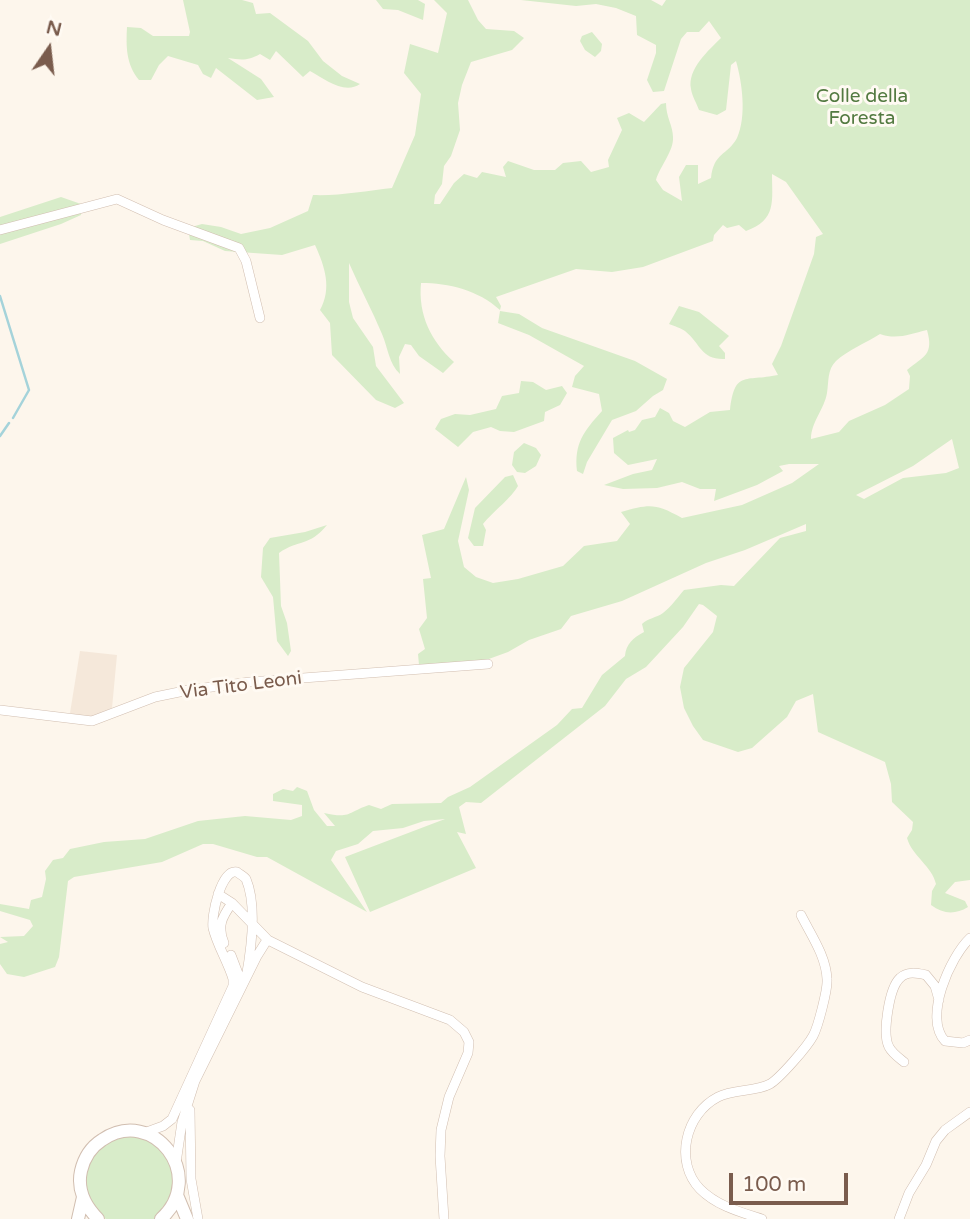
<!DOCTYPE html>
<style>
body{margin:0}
#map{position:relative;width:970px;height:1219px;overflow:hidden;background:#fdf6ec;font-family:"Varela Round",sans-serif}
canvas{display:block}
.north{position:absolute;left:14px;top:14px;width:70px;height:70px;-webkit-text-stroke:5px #fffaf3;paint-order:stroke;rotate:14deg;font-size:19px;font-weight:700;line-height:28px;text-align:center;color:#7a5c4d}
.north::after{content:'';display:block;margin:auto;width:24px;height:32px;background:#7a5c4d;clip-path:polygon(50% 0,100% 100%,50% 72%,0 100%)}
.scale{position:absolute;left:729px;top:1173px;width:119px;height:32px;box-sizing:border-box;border:4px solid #7a5c4d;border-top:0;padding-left:9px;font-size:21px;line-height:24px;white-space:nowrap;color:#7a5c4d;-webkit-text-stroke:5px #fffaf3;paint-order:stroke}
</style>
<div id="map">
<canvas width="970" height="1219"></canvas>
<div class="north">N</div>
<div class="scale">100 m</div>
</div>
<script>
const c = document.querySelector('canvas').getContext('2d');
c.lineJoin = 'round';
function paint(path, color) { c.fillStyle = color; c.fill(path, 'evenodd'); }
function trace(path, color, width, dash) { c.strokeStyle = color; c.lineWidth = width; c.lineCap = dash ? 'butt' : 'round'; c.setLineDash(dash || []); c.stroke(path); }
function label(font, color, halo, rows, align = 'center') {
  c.font = font + ' "Varela Round",sans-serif'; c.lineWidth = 6; c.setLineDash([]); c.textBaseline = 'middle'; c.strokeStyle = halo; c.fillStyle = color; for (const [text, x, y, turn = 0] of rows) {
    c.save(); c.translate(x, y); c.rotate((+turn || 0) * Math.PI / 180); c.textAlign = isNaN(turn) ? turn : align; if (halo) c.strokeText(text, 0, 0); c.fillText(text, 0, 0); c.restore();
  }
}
paint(new Path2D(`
 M80,651L117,655L112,708L95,716L84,717L70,713Z`), '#f5e8da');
paint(new Path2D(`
 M183,0H242L253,3L256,14L270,13L308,41L323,61L342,76L360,84C344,95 325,79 310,71L303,77L276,51L270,60L260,54C248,61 241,60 228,58L261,79L274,97L257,100L216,68L211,78L203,74L198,65L168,56L159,65L151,80H139C126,64 126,47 127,27L141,28L153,36H189L190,32Z
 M376,0H418L425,4L423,20L398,10L383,9Z
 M434,0H468L478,20L486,29L514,31L524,38L512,50L471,62L462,85L458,103L460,130L451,156L444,166L442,184L435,195L434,204H440L454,183L464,174L477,178L482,172L506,177L503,167L508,161L534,170H555L563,163L581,161L591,172L609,167L608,160L622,130L617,118L629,113L644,122L661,104L666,103C666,117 673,126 673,137C674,151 660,166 656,180L663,190L682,201L679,177L686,165H698V184L711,178C714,152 727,156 737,138C747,116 742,82 736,61L731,65L726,110L717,115L699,110C697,104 692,96 691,89C687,69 709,50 721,38L709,21L699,32H687L681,39L664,91L653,92L647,80L656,53V45L637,35L636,16L616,8L596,4L576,6L521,0H651L662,6L666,0H970V880L955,882L945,893L965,901L968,907C955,915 943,914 931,905L932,891L936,884C932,866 912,856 907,838L912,830L913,822L892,802L891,784L885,762L818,732L813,694L796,701L787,717L752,748L738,752L703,740L693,726L684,708L680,687L684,668L713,632L717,616L703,605L699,604L683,627L646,667L626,679L605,706L481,803L466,802L459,807L466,834L457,832L476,868L370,912L345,857L445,819L424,821L403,828L373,831L358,844L336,851L331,860L367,912L267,857H257L213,844H203L162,862L74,877L68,881L59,957L55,967L24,977L7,974L0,964V944L8,942L0,937L24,936L33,926L30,920L0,911V904L29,909L31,900L42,897L46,879L45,871L53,860L63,858L70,849L104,842L145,839L198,821L245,816L291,820L302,816V805L273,801V794L283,789L293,791L297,787L307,791L314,810L327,826H335L324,813C351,819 348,812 369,805L381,809L392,804L441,803L448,797L470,787L557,725L572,709L582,708L602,675L625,656C626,644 633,638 644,632L642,624C648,618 656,618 663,613C671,607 677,598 684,590L721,585L734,586L780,538L806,531V524L745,550L706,563L622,601L571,616L561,629L529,640L508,652L486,660L419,665L418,654L425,649L419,629L427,618L423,579L431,578L422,535L444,529L466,477L469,490L458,541L464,567L476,577L493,583L518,579L563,566L584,546L617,541L630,524L621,512C650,504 655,503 682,518L742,505L792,483L819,464H789L779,466L783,471L757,485L714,501L716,489H700L682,482L657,488L623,489L604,485L633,474L652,470L657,459L628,465L614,453L613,438L628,430L629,432L635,430L642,420L655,417L660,408L669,413L673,421L685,427L710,412L730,410C735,370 744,382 778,375L772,364L781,346L814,254L816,237L823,234L786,182L772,174C772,201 777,220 746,231L739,225L727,228L723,225L714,235L713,241L643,267L612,272L576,269L496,297L501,306L500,310C478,290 449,283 421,283C418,315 431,341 454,362L443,373L419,356L411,345L405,344L399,357L400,374C389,364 388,348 382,334C372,310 359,286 349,263V302L353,318L373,347L376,366L404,403L395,408L376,400L332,355L330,323L320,310C332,288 325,267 315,245L282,255L225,251L203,241L190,240L188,228L202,224L221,227L241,234L270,228L308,211L313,195C339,196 366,191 392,188L415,135L421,94L404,73L410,44L438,53L447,13ZM927,330C934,355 924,356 907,370L910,376L909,389L885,405L849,421L839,432L811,439C811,422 824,410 827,393C829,381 827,370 836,361C848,350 866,343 880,334C897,340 910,334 927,330ZM952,439L959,468L946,473L903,478L864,499L856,495L913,466Z
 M592,32L602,44L601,51L595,57L585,50L580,41L582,36Z
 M61,197L81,204V215L61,224L0,244V217Z
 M679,306L699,312L729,336L719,346L725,353V359C701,360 701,344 685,331C681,328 674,326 669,324Z
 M500,311L519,314L542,328L635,361L667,379L663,390L653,396L636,411L612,420L587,462L583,474L577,471C574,443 584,431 602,411L599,394L572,387L575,376L584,366L529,335L498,323Z
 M521,381L533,382L546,390L562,386L567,393L560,405L545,412L544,421L514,432L500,431L491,427L473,432L458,447L435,429L441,419L455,414L470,415L496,409L502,396L519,393Z
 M524,443L536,448L541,455L536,466L525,473L517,472L512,465L514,452Z
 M513,475L518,486C512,497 493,512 483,524L486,530L483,546H474L468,538L475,508L505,477Z
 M327,525C309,547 299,539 279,553L281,606L287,623L291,651L288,656L277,641L273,597L261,577L263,548L270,538L305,532Z
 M135,1135L154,1142L172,1165L173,1194L154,1219H106C99,1215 96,1208 92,1202C76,1177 89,1152 114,1139C120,1135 129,1136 135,1135Z`), '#d8ecc9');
trace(new Path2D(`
 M0,296L29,390L13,418
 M0,436L9,423`), '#a5d3da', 2.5);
const minor = new Path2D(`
 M0,230L117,199L163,220L239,248L246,261L260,318
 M0,710L92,721L155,697L189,690L250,682L488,664
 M218,894L232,903L268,940L362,987L450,1020L464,1032L469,1042L468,1053L449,1097L441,1130L440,1156L444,1219
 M970,938C950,957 923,1018 945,1041L963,1043L970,1040
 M224,943C217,926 222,917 232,903
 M231,955L239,976V988
 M904,1062C899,1058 892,1053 889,1047C882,1034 889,988 900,978C907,971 917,973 926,975L935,986L939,1000
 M190,1110L191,1179L198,1219
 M144,1133L163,1126L172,1119L233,986V979C228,962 217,945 213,928C211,916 221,869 237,872C238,873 246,878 246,879C257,905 251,951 246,978
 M176,1163L182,1122L195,1081L257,956L267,940
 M762,1219C740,1212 717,1206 700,1189C674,1162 685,1114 718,1097C733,1089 755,1092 770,1084C780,1078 807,1047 813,1036C818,1027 828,989 827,979C826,956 811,935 801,915
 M899,1219L909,1193L926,1165L936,1141L945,1130L970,1112`);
const tertiary = new Path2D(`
 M177,1195L187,1219
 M78,1219L83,1197
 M98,1219C85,1206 77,1189 81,1171C84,1158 91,1147 102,1140C153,1105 208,1176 161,1219`);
trace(minor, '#d1beb0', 10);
trace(tertiary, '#d1beb0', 14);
trace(minor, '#fff', 9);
trace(tertiary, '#fff', 12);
label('19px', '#537a41', '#fffaf3', [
 ["Colle della",862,97],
 ["Foresta",862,119]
]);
label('19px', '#7a5c4d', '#fffaf3', [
 ["Via Tito Leoni",241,686,-7]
]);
</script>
